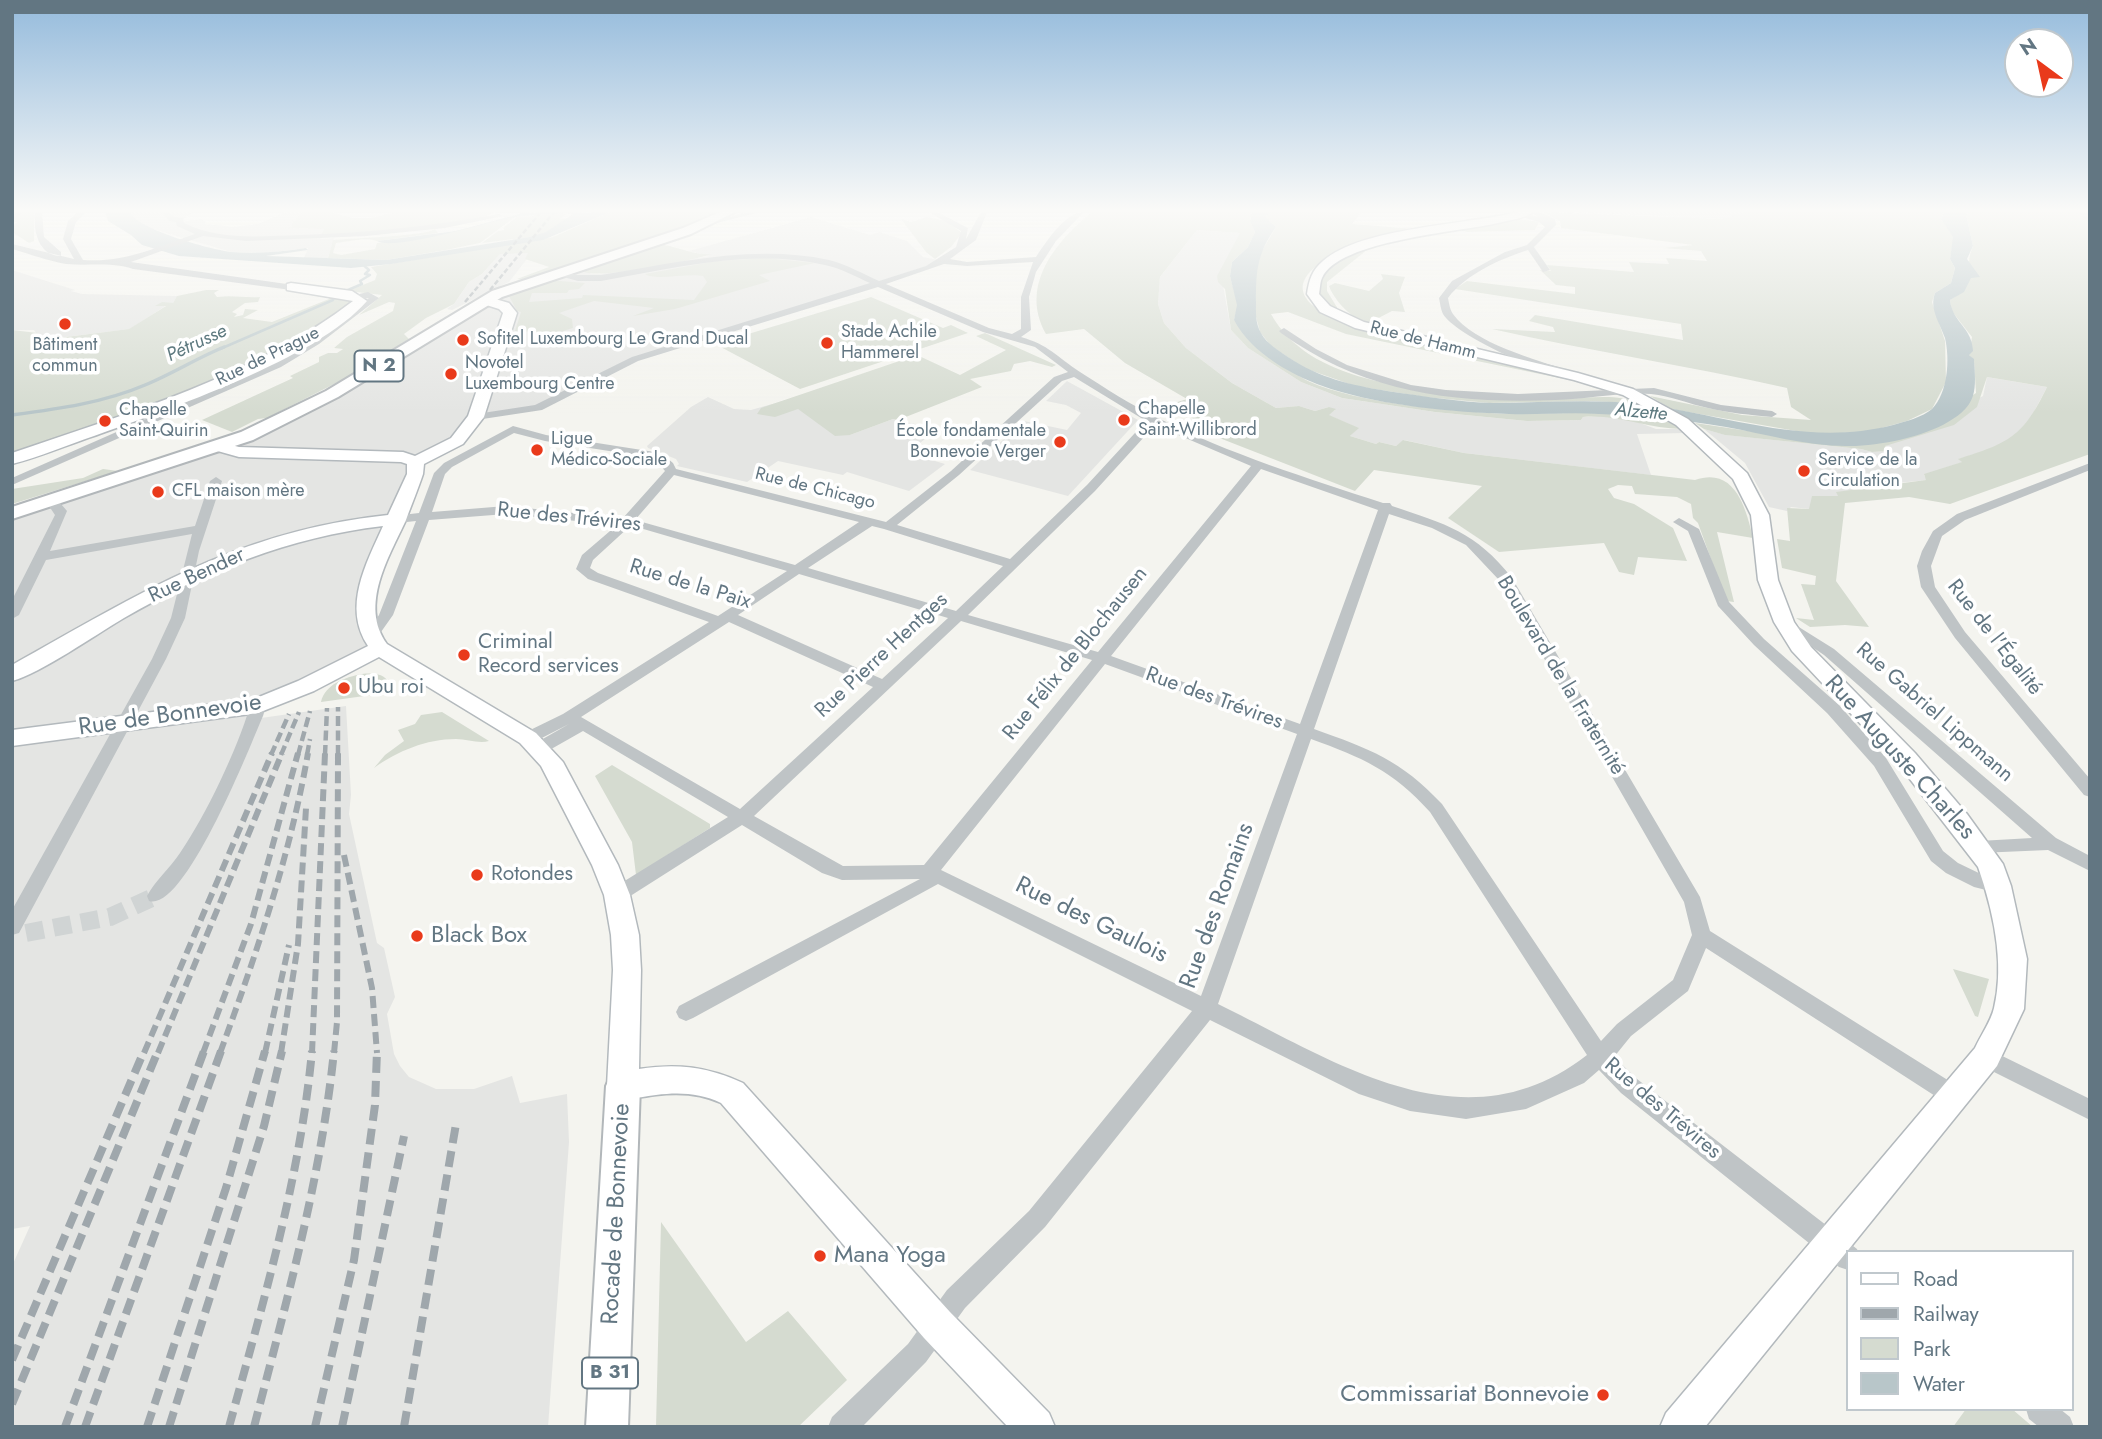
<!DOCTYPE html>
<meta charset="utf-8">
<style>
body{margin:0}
#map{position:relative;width:2102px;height:1439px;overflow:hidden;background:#f4f4ef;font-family:Jost,sans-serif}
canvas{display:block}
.frame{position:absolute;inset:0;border:14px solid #627682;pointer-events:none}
.legend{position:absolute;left:1846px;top:1250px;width:228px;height:161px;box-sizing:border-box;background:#fff;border:2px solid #c0c8cd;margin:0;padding:9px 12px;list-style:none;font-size:21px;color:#627682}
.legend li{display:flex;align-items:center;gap:14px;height:35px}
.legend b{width:35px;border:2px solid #c0c8cd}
.north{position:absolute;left:2004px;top:28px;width:70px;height:70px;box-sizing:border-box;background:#fff;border:2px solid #c0c8cd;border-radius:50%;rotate:327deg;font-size:19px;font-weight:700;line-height:28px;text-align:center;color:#627682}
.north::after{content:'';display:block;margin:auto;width:24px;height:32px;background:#e93a1b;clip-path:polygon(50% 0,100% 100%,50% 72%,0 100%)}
</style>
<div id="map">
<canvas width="2102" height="1439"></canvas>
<div class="frame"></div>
<ul class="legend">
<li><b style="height:9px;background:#fff"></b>Road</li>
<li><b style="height:9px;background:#9fa7ac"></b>Railway</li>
<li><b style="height:19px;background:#d5dbd0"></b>Park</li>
<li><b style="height:19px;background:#b8c6c9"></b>Water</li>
</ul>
<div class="north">N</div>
</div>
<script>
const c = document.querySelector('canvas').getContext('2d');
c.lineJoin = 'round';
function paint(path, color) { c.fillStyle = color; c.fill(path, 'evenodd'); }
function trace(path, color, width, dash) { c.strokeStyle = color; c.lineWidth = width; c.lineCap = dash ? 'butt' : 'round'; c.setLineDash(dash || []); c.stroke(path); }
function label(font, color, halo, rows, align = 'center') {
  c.font = font + ' Jost,sans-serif'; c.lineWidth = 7; c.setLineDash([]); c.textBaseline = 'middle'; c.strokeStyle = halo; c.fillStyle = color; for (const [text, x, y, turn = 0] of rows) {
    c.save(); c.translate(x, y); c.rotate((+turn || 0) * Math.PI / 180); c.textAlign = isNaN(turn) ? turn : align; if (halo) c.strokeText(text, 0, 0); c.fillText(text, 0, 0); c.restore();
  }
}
paint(new Path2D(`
 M130,212H193L180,222L201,219L206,222L205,224L233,227L258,224L286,212H302L292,223L293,227L283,228L325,229L320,239L334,238L328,258H304L308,248L266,253L231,252L149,228L132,217Z
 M537,212H564L509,282L452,310L447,309L454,304L469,282L482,274Z
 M1571,212H1744L1724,219Z
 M811,217L870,235L879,232L907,241L923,257L943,261L635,359L538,408L476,417L457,441L416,462L368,591L380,648L266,703L261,718L346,706L351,795L349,814L377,943L384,948L395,997L387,1014L394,1054L400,1066L409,1077L436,1089H474L512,1076L520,1103L567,1094L569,1142L548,1427H12V1266L30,1226L12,1229V513L275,423L485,300L584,265L591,274H599L709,256L689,251Z
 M1197,230L1241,233L1223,285L1231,330L1248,348L1301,382L1342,398L1435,412L1527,421L1581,420L1583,417L1598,416L1632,420L1656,429H1682L1686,433L1637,434L1651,475L1464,453L1404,440L1396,446L1379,442L1376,444L1350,436L1358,428L1328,415L1335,410L1329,407L1315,411L1299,406L1276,408L1232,383L1186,348L1164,323L1158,304L1160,277Z
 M12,270L75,290L71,291L82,294L177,296L173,303L157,306L167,305L130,329L33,341L36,333L34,330H12Z
 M1987,377L2047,387L2028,423L2012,438L1991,449L1959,459L1963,462L1924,475L1927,480L1870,486L1809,509L1791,507L1787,511L1769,507L1745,463L1704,429L1726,435L1861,449L1872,452L1887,451L1885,446L1983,396Z
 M1067,381L1138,420L1068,496L970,470L1024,421L1067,430L1081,413L1066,405L1046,401Z
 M708,397L734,409L751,410L786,400L850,435L893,419L937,429L908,453L945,464L909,491L847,472L843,475L778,461L747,482L677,466L679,464L676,459L648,448L647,446L691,407Z`), '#e4e5e3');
paint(new Path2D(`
 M22,212H34V241L29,243L12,232V226L17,222H12Z
 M302,212H331L352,218H371L397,212H495L481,218L384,234L320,238L324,229L276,228L292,227V223Z
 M610,212H721L647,241L524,280L517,279L549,267L525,259L528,253L500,254L482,274L469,282L454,304L426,318L404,334L409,339L344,379L267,418L258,419L232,432L202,420L293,378L290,376L319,362V357L328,353H337L343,349L334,348L347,337L393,311L395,303L389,302L359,315L382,295L348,291L375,280L377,274L371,267L553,237Z
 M1092,212H1252L1250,221L1255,232L1248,247L1232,262L1230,276L1238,305L1234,320C1252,335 1289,372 1308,381C1359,404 1452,411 1508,414C1550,415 1649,406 1682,429C1648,429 1618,414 1583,417L1581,420L1527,421L1435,412L1342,398L1301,382L1248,348L1231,330L1225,289L1218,282L1217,276L1240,233L1197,230L1160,277L1158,304L1164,323L1186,348L1232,383L1276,408L1299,406L1315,411L1329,407L1336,409L1329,415L1359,428L1350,436L1376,444L1379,442L1396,446L1403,440L1464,453L1695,480C1735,466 1746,508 1753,538L1717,532L1734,602L1726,601L1698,523L1693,518L1691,504L1677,497L1635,494L1632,486L1618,485L1608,489L1614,498L1634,504L1673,528L1687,561L1638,557L1634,575L1619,572L1604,543L1499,552L1448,518L1482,486L1374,470L1355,491L1199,430L1208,425L1165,406L1187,399L1125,363L1084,329L1046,334C1019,286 1055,242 1092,212Z
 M1270,212H1361L1352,224L1416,229L1516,212L1346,248C1228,305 1384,335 1430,346C1465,355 1500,363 1534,371C1548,374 1568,376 1579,382L1346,334L1288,312L1271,314C1309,383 1413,389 1483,394C1508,396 1533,400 1558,399C1587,399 1615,392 1642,404L1592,401L1489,403L1425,397L1355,386L1304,368L1271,346L1260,332L1256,317L1255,279L1259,256L1276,227L1265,217Z
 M1542,212L1724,219L1744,212H1944L1941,219L1954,237L1950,259L1955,268L1951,283L1935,293L1932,302L1945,341L1946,382L1932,409L1907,421L1867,432L1813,434L1671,409L1650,396L1742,415L1811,420L1791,407L1787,388C1689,366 1590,351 1492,329L1555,332L1553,327L1529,321L1535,315L1683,340L1681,324L1455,289L1467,281L1575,294V287L1556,285L1540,270L1551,271L1547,265L1634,272L1629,262L1669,264L1666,258L1707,261L1701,251L1663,248L1693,245L1561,228L1560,221Z
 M1970,212H2090V454L1950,504L1909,497L1845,503L1836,581L1869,627L1845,625L1810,627L1796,618L1814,620L1801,584L1815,585L1816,576L1782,568L1777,539L1790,541L1787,508L1809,509L1812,496H1838L1836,492L1926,480L1924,474L1962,462L1958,459C2009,443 2023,437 2047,387L1987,377L1977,407L1954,425L1885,446L1888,451L1872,452L1861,449L1725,435L1704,429L1695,423L1849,446L1905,438L1976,393L1974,360L1969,355L1972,337L1951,310L1950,300C1980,282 1962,271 1973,246L1966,214Z
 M566,214L560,219L569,218L546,232L530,237L482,243L498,231L504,230L503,228L517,217Z
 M515,217L480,243L446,250L386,260L328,258L333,240C354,238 425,236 435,229L438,233L377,241C366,237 353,241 336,243L333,253L341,255L375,249L377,243L433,236Z
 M927,217L947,221L962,233L951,247L935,259L926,252L901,219L911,222Z
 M1519,219L1539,222L1535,230L1467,232L1460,230Z
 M657,244C676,245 693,256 712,254C691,261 601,279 584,272L586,269Z
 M1367,250L1327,282V291L1338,309L1334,310C1297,282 1336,253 1367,250Z
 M766,258L815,263L759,275L770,281L675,309L633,316L654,308L594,301L559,313L572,319L573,328L547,336H535L536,332L515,331L521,312L517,311L509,296L548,280L585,283L579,289L569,290L567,293H532L529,302L582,298L583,295L694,300L707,282L703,276C687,273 655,281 645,274L716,261Z
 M1381,274L1405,277L1399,293L1405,312L1392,311L1367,324C1352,318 1335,302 1329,286L1335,283L1369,291L1383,279Z
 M206,290H219L214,293L217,297C233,295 245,298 260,297L258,302L245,303L232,312L237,314L234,317L243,315L245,309L258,310L243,318L272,322L329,299L328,295L354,301L288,347L219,378L133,413L12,456V330L38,333L34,341L129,329L166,306H155L162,302L173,303L177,296Z
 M871,297L943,328L951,325L968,333L800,389L715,344Z
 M985,333L1056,365L1052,367L1030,361L1014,364L1011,371L970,379L982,387L898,420L893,419L850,435L835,436L798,409L775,417L757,414L761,408L917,355L960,375L1006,350L976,336Z
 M103,469L118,471L12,504V489L83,478Z
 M362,674C372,673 384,673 389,683L386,693L321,702C325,684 346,677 362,674Z
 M442,712L489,741C479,744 467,739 456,739C426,739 398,751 374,768L385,755L404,741L398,730L415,724L421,715Z
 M612,765L710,824V828L636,875L632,842L595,776Z
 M1953,969L1989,979L1978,1017L1975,1016Z
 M661,1222L746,1342L788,1311L847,1380L798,1427H656Z
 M1966,1409H2012L2033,1427H1953Z`), '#d5dbd0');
paint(new Path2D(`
 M105,212H130C136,229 209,249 231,252C256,254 281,252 306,248L308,250L266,256L386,260L530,237L546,232L573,214C558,213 539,214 524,216C498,218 396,252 377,241L456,231L523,213L610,212L543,240L391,264L351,268L179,256L142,245L131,235L108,221Z
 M1252,212H1270L1265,217L1276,227C1257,254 1256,270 1256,302C1256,312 1255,323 1261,333C1267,344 1278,350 1288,357C1319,378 1351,385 1387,391C1422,396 1458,402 1493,403C1544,403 1596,398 1647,405C1730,416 1808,447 1893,425C1904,422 1923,417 1932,409C1948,393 1950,359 1945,338C1940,323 1929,309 1935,293L1951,283L1955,268L1950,259L1953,237L1941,219L1944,212H1970L1966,214L1973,246L1967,259L1980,277L1971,278L1964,292L1950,300C1952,322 1972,327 1973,351L1969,355L1974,359C1976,390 1978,405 1948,422C1923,437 1876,447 1846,446C1806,446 1765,434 1726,427C1685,420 1641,416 1599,414C1569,412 1539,415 1509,414C1452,412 1385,406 1331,389C1294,377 1252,354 1234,320L1237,305L1230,276L1232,262L1248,247L1255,232L1250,221Z`), '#b8c6c9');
trace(new Path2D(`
 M220,349L333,300L334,296L362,284L360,281L370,275L365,274L369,270L361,263`), '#b8c6c9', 2.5);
trace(new Path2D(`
 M12,415C57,409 103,403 145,385C172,374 197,358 224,347`), '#b8c6c9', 3.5);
trace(new Path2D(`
 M26,933L110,917L156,896`), '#d0d4d4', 18, [18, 10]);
const secondary = new Path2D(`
 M1518,212H1533C1524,219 1509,220 1498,223C1460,232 1339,240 1322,278C1320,282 1320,289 1319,294L1330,306L1364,322L1578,373L1633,389L1688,419L1747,473L1769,515L1778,580L1794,622L1811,647L1915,753L1967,814L2003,864L2011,886L2027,959L2024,1009L1997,1066L1705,1427H1660L1666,1413L1975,1048C1981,1035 1991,1021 1994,1008C2005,963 1993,910 1978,867L1899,765L1792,651L1774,622L1758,580L1751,515L1733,479L1676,425L1623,395L1574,380L1355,328L1320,312L1307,294C1309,280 1312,270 1323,261C1362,227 1466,225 1518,212Z
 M291,283L352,291L367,301C318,358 167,410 94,436C67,445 40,457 12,464V453C126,414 257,375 353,301L287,290V284Z
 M485,296L509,303L517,313L484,417L463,444L424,464L423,474C418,489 411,506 406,520C389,557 359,605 387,644L536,733L563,762L618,865L630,895L639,935L641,970L639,1069C678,1063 708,1067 743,1083L950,1312L1049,1413L1055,1427H1008L924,1338L721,1103C700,1093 679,1092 656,1095C640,1097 627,1101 612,1096L607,1086L613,970L611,935L604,895L592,865L541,766L520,743L379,657L314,691L258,713L12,746V730L254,699L298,681L368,646C342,607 366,564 383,526C289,537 206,571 124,618C95,635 41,673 12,681V665C141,593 237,531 388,515L407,474V464L401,462L239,457L214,450L212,447L220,442L239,447L403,452L415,456L451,438L468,416L503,313L499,309L480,303L479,300Z`);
const primary = new Path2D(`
 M720,212H735L691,234L502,297L338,397L253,440L12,519V507L241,432L326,391L492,291L683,228Z
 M623,1071L635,1075L640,1086L628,1427H586L606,1086L611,1075Z`);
trace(secondary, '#b3b9bd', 3);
trace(primary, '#b2b7ba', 4);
paint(new Path2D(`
 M16,212H24L12,221V215Z
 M35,212H42L44,237L61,252V256C38,256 33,230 35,212Z
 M78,212H86L76,222L71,239L83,260C124,263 157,247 195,234L177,226L176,222L169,221L162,212H169L174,217L183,218L184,223C220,241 261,236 300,235C367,233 433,226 499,214L503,216L445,228L366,236L246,241L203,236L131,262L294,285V289L291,290L133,269C112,262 88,266 66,264C48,261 30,254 12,249V244L74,259L63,239L68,221Z
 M748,212H760L705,226L701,224Z
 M929,212H937L968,228L966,239L981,212H987L976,240L950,259L967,262L1036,257C1046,242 1065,212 1084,212L1056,241L1036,272L1029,297L1031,330L1021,337C1049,345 1056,356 1080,372C1105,388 1131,405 1158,418C1229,454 1307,478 1383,503H1390L1392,506C1446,524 1476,532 1512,578L1700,897L1710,931L1962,1089L1965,1096L1962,1103L1954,1106L1946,1103L1706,948L1688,991L1631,1036L1614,1057L1637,1079L1857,1249L1858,1252H1848V1270L1839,1267L1621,1093L1599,1070L1584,1083L1526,1109L1466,1119L1410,1111L1359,1094L1210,1020L1045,1227L965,1308L926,1362L862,1427H828L832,1417L908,1344L947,1290L1029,1211L1192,1011L938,884L693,1018L686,1021L679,1018L676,1012L679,1006L920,879L842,880L822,873L742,825L624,900L617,902L610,900L608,895L610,890L728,817L583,731L546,752H534L532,748L534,744L569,724L534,742H522L520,738L522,734L563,714L709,622L588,579L576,569L582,555L617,525L506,514L429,520L393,615L376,639L371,640L364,636L379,615L416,521L397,523L391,519L393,516L419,513L434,473L444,463L513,426L546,435L661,453L673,463L676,469L886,522L951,471L1054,377L1068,372L1035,347L983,332L878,287L638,361L542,410L476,420L471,417L476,414L535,405L632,357L870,283C856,277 841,268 825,265C751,248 675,268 601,281H578L556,275V271L578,275H601C677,263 753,244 829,260C846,264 863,274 879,281L926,266L956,247L961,231ZM1033,262L1021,297V329L1012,334L989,328L886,284L944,264L967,266ZM1074,377L1146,421L1087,485L1010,559L897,525L959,475L1062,381ZM1155,425L1251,466L1098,652L968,615L1095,491ZM514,433L545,441L654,458L665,471L623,518L506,506L432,512L445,474L452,467ZM1261,469L1378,510L1300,724L1111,656ZM674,475L859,522L795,565L635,520ZM1389,514L1432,528L1466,545L1499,580L1684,902L1692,935L1673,980L1617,1024L1601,1041L1442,804C1401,760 1370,749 1314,729ZM872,526L884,529L1003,566L956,611L808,568ZM629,527L640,528L787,571L718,616L598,573L590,568L593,560ZM799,574L948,618L882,679L738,615ZM961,621L1092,660L924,865L843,866L754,816ZM729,622L873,687L740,809L581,717ZM1105,664L1297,734L1201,996L941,870ZM1311,739C1363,758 1392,770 1430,812L1587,1055C1464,1151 1335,1061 1218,1004Z
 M1519,212L1539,217L1530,212H1539L1555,219L1556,225L1534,247L1550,270L1543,272L1528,250C1500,259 1466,274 1448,298C1449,303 1450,310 1453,314C1473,343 1537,360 1570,371V375C1546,377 1455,335 1443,314C1441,310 1440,303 1439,298L1452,281L1505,252L1527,245L1545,227L1539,222L1519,216Z
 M2078,212H2086L2090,217V224Z
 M368,292L379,298L319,344L281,367L12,485V478L273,363L313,340L369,298L358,300L354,297L355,295Z
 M1284,328L1316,349L1347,365L1411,385L1446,390L1518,394L1654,388L1721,405L1772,411L1777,414L1772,417C1751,415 1729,413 1708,408C1689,404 1671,396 1651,394C1620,392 1587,399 1555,400C1455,404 1364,393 1281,333L1279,331Z
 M2090,463V470L1965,520L1942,536L1931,566L1935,587L1965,632L2090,779V797L2084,795L1955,638L1921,587L1917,566L1922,551L1933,531L1957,514Z
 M216,477L222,481L199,551L185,618L166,659L19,933L12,935V910L152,659L171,618L192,534L46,560L19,615L12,619V600L55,515L45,500L51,496L55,497L67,511L50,551L195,526L210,481Z
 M1679,518L1699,529L1729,602L1764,639L1839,705L1886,758L1943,851L1958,863L1985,876L2005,881L2007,886L2005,891L1998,893L1974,887L1946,873L1931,861L1874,766L1827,713L1754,645L1718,606L1688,531L1673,522Z
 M1786,619L1834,649L2056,838L2090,856V871L2048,850L1979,853L1973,852L1970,847L1973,842L1979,841L2032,838L1824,655L1781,626L1779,623L1781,620Z
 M258,701L266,706L263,716C250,746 185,912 149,901L147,896C155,881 170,868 180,853C206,815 237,750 250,706Z
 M1986,1048L2090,1099V1120L1978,1064L1975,1057L1978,1050Z
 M2026,1409H2060L2070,1417L2074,1427H2039L2029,1419Z`), '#bfc4c6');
paint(secondary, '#fff');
paint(primary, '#fff');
trace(new Path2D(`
 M490,290L554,212
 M465,302L541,212`), '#9fa7ac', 2.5, [5, 2.5]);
trace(new Path2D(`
 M271,755L289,714
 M281,755L299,712
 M298,755L310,711
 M307,755L310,739
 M325,755L327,708
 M338,755V707`), '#9fa7ac', 4.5, [10, 4.5]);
trace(new Path2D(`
 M344,855L372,988L377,1053
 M144,1053L272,753
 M158,1053L282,753
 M203,1053L251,924L298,753
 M220,1053C256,955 290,856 308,753
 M265,1053L289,945
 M281,1053L298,944L306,808
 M312,1053L325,753
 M334,1053L337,1022L338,753`), '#9fa7ac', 6, [12, 6]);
trace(new Path2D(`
 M12,1360L144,1051
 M12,1404L158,1051
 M65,1427L204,1051
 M85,1427L221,1051
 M147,1427L226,1188L265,1051
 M169,1427L264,1126L282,1051
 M229,1427C263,1303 300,1179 312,1051
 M254,1427C286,1303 321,1179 334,1051
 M315,1427L354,1260L375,1105L377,1051
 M342,1427L404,1136
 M404,1427L456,1124`), '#9fa7ac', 8, [16, 8]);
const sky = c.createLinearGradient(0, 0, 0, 413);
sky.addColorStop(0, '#95bbdc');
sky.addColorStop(0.51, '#fafaf8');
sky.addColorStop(1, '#fafaf800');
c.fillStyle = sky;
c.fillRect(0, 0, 2102, 413);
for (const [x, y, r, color] of [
 [65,324,7,"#e93a1b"],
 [463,340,7,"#e93a1b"],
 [827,343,7,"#e93a1b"],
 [451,374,7,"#e93a1b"],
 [1124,420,7,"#e93a1b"],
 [105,421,7,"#e93a1b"],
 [1060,442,7,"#e93a1b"],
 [537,450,7,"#e93a1b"],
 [1804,471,7,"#e93a1b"],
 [158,492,7,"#e93a1b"],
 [464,655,7,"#e93a1b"],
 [344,688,7,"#e93a1b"],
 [477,875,7,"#e93a1b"],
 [417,936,7,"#e93a1b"],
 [820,1256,7,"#e93a1b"],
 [1603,1395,7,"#e93a1b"]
]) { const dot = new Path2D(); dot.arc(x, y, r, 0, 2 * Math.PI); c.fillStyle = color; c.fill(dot); trace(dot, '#fff', 2.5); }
label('18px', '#627682', '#fff', [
 ["Stade Achile",841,333],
 ["Hammerel",841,354],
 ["Sofitel Luxembourg Le Grand Ducal",477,340],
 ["Bâtiment",65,346,"center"],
 ["commun",65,367,"center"],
 ["Novotel",465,364],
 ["Luxembourg Centre",465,385],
 ["Chapelle",1138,410],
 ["Saint-Willibrord",1138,431],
 ["Chapelle",119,411],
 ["Saint-Quirin",119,432],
 ["École fondamentale",1046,432,"right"],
 ["Bonnevoie Verger",1046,453,"right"],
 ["Ligue",551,440],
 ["Médico-Sociale",551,461],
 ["Service de la",1818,461],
 ["Circulation",1818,482],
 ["CFL maison mère",172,492]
], 'left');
label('18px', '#627682', '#fff', [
 ["Rue de Hamm",1423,341,14],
 ["Rue de Prague",268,357,-26],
 ["Rue de Chicago",815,489,14]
]);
label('italic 19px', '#5d797f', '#fff', [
 ["Pétrusse",197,344,-25],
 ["Alzette",1641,413,5]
]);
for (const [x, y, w] of [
 [379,366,49],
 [610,1373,56]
]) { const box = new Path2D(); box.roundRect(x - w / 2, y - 15.5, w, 31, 5); c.fillStyle = '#fff'; c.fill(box); trace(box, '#627682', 2); }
label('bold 19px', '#627682', null, [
 ["N 2",379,366],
 ["B 31",610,1373]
]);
label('21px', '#627682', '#fff', [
 ["Rue des Trévires",569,518,6],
 ["Rue Bender",197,576,-25],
 ["Rue de la Paix",690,585,17],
 ["Rue de l'Égalité",1994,638,52],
 ["Rue Félix de Blochausen",1076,654,-51],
 ["Rue Pierre Hentges",882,656,-43],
 ["Boulevard de la Fraternité",1560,676,59],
 ["Rue des Trévires",1214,699,20],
 ["Rue Gabriel Lippmann",1934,713,41],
 ["Rue des Trévires",1662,1109,40]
]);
label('21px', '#627682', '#fff', [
 ["Criminal",478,643],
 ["Record services",478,667],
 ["Ubu roi",358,688],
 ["Rotondes",491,875]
], 'left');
label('24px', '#627682', '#fff', [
 ["Rue de Bonnevoie",170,716,-8],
 ["Rue Auguste Charles",1899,758,48],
 ["Rue des Romains",1218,906,-70],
 ["Rue des Gaulois",1091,921,26],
 ["Rocade de Bonnevoie",617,1214,-87]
]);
label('24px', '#627682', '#fff', [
 ["Black Box",431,936],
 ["Mana Yoga",834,1256],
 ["Commissariat Bonnevoie",1589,1395,"right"]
], 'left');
</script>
